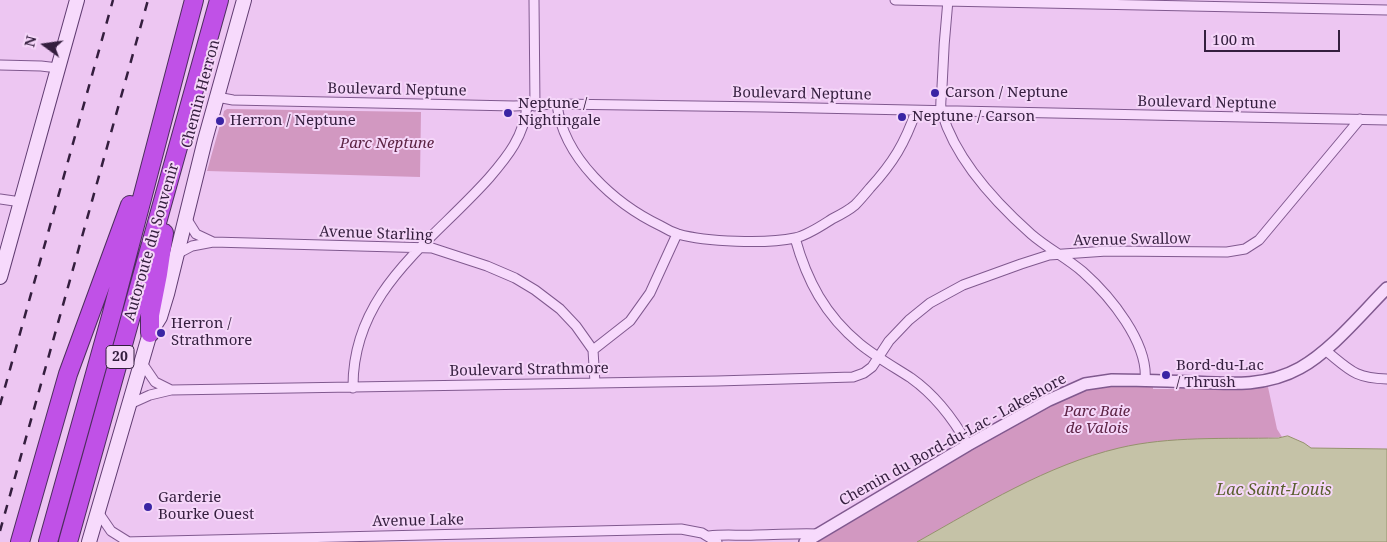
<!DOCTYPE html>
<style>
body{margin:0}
#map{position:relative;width:1387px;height:542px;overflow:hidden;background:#edc6f2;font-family:"Noto Serif",serif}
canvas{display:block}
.north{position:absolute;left:20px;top:20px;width:50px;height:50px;-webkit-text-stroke:4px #f5d6f9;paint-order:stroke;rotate:284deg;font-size:14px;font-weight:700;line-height:20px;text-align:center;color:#341e3e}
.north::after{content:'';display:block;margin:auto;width:18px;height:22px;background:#341e3e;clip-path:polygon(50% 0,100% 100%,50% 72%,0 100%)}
.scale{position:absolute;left:1204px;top:30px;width:136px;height:22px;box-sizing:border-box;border:2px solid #341e3e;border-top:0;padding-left:6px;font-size:15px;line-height:18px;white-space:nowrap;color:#341e3e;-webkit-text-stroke:4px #f5d6f9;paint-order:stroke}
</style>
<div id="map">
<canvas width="1387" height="542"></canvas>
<div class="north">N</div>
<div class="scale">100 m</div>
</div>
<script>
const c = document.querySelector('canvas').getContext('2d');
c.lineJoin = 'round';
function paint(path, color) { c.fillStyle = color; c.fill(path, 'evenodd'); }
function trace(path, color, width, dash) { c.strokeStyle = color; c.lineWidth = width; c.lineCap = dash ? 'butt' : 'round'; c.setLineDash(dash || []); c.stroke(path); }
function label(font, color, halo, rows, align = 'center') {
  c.font = font + ' "Noto Serif",serif'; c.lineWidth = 4; c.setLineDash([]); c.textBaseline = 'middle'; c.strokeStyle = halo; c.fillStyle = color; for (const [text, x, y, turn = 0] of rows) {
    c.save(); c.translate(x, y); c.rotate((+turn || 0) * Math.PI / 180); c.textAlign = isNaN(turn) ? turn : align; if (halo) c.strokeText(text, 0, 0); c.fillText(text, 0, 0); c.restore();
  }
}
paint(new Path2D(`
 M227,109L421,112L420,177L207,171L220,125L223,126L224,122L222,121L224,111Z
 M1118,385L1153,387V389H1175V388L1240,390L1268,387L1277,429L1282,437L1121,448L1051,471L1001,496L917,542H818L986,441L1067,397L1090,389Z`), '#d298c1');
const water = new Path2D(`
 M1288,436L1304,443L1311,448L1387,449V542H917C981,506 1047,465 1119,448C1169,436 1226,439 1278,438Z`);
paint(water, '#c5c2a7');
trace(water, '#95926d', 1);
const minor = new Path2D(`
 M534,0L535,106
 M895,0L1387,10
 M948,0C945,29 943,58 942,87C942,95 939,106 942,113C956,160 995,202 1031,234C1047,248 1067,258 1083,272C1110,296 1149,343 1145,381
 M0,65L41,66L58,68
 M217,97L233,100L514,106L557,104L766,107L1387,120
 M557,104C563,158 615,204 661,226C666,229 672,232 678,234C706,242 767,244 795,238C808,235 821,226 832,219C840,215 848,211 855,205C860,200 865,194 870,188C893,163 905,143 916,111
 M0,199L21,202
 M186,218L196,234L213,242
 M795,238C807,281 825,315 860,344C876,357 894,367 911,378C935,395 954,420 968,445
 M177,254L192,246L213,242L432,248L487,266L515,278L535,290L560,309L576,326L593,350L595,383
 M593,350L630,321L650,293L677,234
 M1325,350C1350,370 1354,378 1387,379
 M142,363L155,382L171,390
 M353,388C352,291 431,243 489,178C508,156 524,136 527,106
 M130,404L150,395L171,390L717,381L853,377L864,373L872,367L889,341L909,320L930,303L963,285L1021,264L1049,255L1107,251L1227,252L1245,249L1259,240L1360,119
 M98,512L111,531L127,541
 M709,536C726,534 739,536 756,535C777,535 797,533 818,534
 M124,542L681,529L702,533L717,542`);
const tertiary = new Path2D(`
 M805,542L968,445L1049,400L1085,384L1112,380C1139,380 1166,381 1192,382C1230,384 1266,387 1300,368C1331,351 1362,313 1387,288`);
const secondary = new Path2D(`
 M0,277L77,0
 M89,542L150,333L160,317L167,294L205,140L244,0`);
const motorway = new Path2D(`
 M150,333V315L158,274L164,233
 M20,542L68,374L130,205
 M48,542L112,313L194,0
 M68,542L219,0`);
trace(minor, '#80598f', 11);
trace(tertiary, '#80598f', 14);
trace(secondary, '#603c71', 16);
trace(motorway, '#4c2e5d', 20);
trace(minor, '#f7dafc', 9);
trace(tertiary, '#f7dafc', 11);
trace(secondary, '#f7dafc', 14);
trace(motorway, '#c051e7', 18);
trace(new Path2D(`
 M0,405L113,0
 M0,531L148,0`), '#341e3e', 2.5, [9, 9]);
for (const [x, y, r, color] of [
 [935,93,5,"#3a24a4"],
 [508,113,5,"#3a24a4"],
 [902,117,5,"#3a24a4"],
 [220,121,5,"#3a24a4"],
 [161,333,5,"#3a24a4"],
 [1166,375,5,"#3a24a4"],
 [148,507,5,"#3a24a4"]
]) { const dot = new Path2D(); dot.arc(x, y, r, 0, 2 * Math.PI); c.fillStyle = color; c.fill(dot); trace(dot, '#f5d6f9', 2); }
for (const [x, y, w] of [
 [120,357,28]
]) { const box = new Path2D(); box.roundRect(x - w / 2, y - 11.5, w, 23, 4); c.fillStyle = '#f5d6f9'; c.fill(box); trace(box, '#341e3e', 1); }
label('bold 14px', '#341e3e', null, [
 ["20",120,357]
]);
label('15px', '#341e3e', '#f5d6f9', [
 ["Boulevard Neptune",397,90,1],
 ["Chemin Herron",201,94,-75],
 ["Boulevard Neptune",802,94,1],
 ["Boulevard Neptune",1207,103,1],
 ["Avenue Starling",376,234,2],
 ["Avenue Swallow",1132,240,-1],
 ["Autoroute du Souvenir",152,242,-74],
 ["Boulevard Strathmore",529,370,-1],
 ["Chemin du Bord-du-Lac - Lakeshore",953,440,-29],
 ["Avenue Lake",418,521,-1]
]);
label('15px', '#341e3e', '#f5d6f9', [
 ["Carson / Neptune",945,93],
 ["Neptune /",518,104],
 ["Nightingale",518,121],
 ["Neptune / Carson",912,117],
 ["Herron / Neptune",230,121],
 ["Herron /",171,324],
 ["Strathmore",171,341],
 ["Bord-du-Lac",1176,366],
 ["/ Thrush",1176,383],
 ["Garderie",158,498],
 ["Bourke Ouest",158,515]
], 'left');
label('italic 15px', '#5c2344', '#f5d6f9', [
 ["Parc Neptune",387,144],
 ["Parc Baie",1097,412],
 ["de Valois",1097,429]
]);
label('italic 16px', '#595f2d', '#f5d6f9', [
 ["Lac Saint-Louis",1274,490]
]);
</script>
